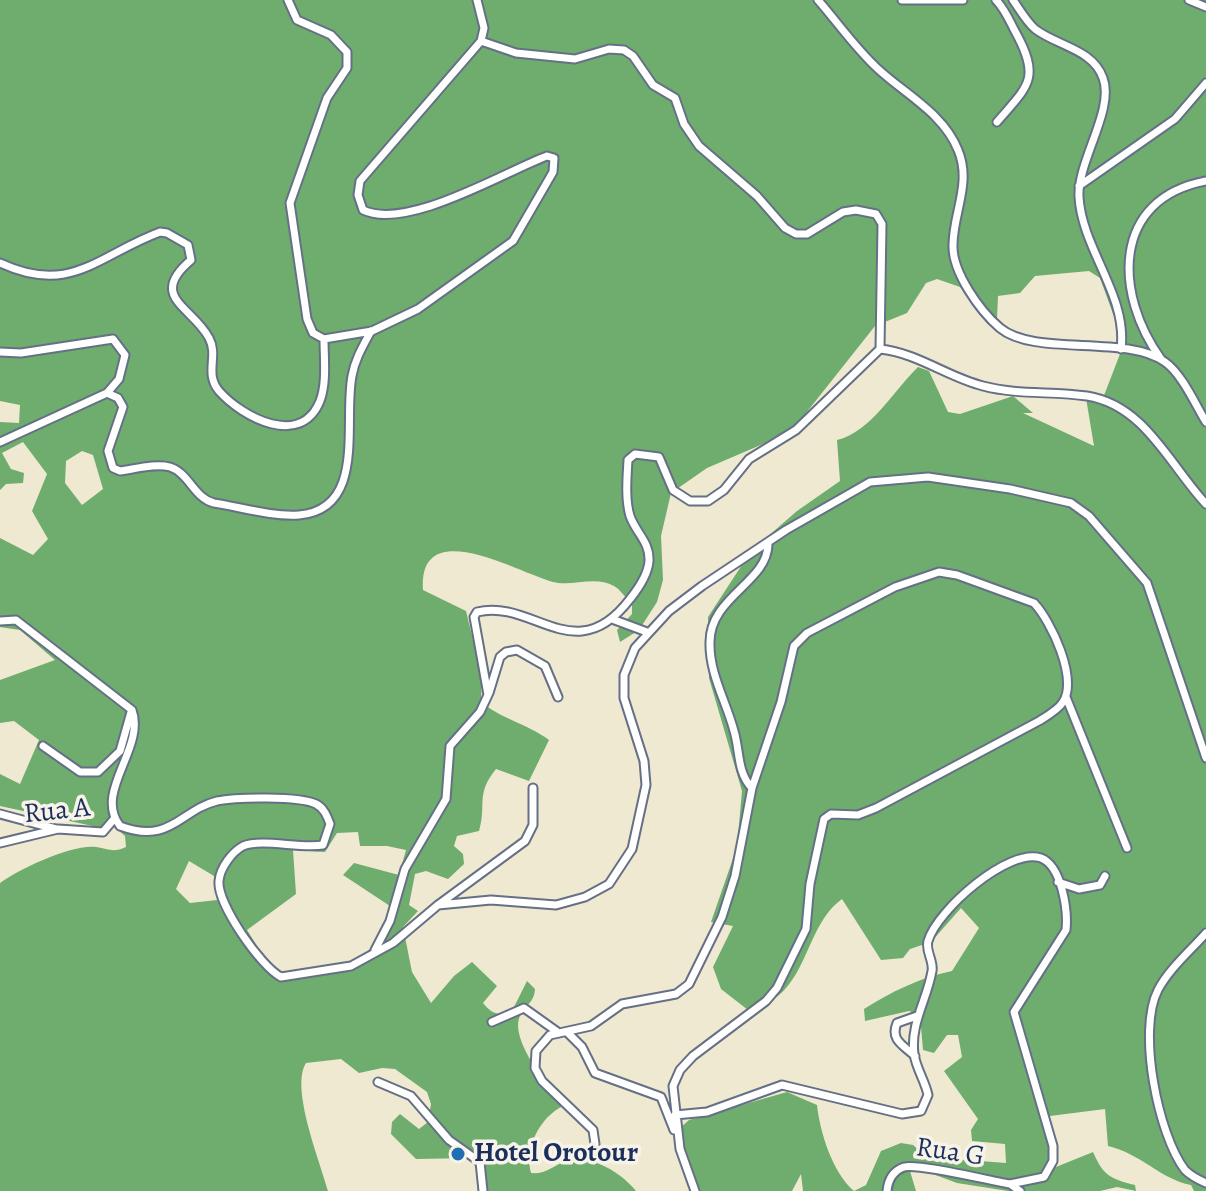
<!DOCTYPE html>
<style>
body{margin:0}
canvas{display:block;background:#eee9d0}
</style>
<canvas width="1206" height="1191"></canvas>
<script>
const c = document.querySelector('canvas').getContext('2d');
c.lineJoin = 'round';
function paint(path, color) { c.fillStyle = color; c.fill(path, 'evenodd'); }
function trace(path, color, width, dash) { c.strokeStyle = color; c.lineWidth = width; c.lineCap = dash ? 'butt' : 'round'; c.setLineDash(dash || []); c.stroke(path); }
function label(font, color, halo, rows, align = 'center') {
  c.font = font + ' Alegreya,serif'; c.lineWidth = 7; c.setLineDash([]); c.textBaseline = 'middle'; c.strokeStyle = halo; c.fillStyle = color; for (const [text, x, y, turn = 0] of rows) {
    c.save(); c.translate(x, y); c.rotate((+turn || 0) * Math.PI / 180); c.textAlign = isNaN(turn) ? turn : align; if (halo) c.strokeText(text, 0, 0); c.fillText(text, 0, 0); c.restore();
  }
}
paint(new Path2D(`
 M0,0H1206V1191H1194L1191,1185C1160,1179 1142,1154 1108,1146L1105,1109L1050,1116L1045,1128L1056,1167L1093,1152C1103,1175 1110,1179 1135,1185L1136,1191L1117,1187L1100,1191H1008L957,1183L922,1170L910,1171L916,1191H803L801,1174L792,1191H696L683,1162L680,1128L689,1120L787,1092L817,1105C820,1132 832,1172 854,1191L866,1185L881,1151L901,1143L913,1145L927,1157L1006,1163L1005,1144L972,1141L971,1130L978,1119L944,1071L962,1057L958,1035H947L934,1053L923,1050L920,1015L909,1011L865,1021L864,1009C891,992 921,977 952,971L979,928L961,908L931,942L910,949L903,958L881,960L842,899C801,929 810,997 748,1010L721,989L713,967L733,926L711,922L737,847L742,791L709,678L708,617L751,551L797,511L840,481L837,440C871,432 893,391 918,367L929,371L948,412L960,414L1013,396L1033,413H1023L1094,446L1086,398L1091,392L1103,398L1120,354L1116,322L1100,278L1089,271L1035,276L1020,293L998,296L997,319L988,324L960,287L937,279L926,283L907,313L875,326L791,432L707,468L671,493L661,536L663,580L657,602L639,630L620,642L617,630L632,614V603C626,599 620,589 614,586C595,575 572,587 553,582C519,573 418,513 423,590L466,611L482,678L481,701C496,717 528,724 549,740L529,781L496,769C475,795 487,804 479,831L457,836L454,846L463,854L464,864L448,879L426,871L415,874L409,905L418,911L403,927L412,972L431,1003L454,976L472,962L497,986L483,1003C492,1014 498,1016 512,1011L527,981L535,989C534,1003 526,1004 520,1016C509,1039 549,1088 563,1106C540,1117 524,1148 531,1173C545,1174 549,1169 561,1163C585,1150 621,1172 636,1191H479L480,1177L471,1158L416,1159L391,1134L392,1122L400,1114L419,1129L428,1122L431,1104L427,1092L395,1069L382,1068L359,1073L341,1059L306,1063C290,1088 320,1161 328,1191H0V883C19,869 72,844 96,847C109,849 113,853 126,847L125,836L109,822L102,828L0,806V774L20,784L39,740L14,721L0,723V680L55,660L20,630L0,627V538L33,555L48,539L32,511L47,474L23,442L2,453L11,469L24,473L23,483L6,484L0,490V422L19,423L20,405L0,401ZM82,451L93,455L103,489L82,505L65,483L66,461ZM358,832L360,846H387L406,850L399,875L354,863L343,875L390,906C389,923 379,943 364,954C348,967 294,976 274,973L247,930L296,894L293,850L325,852L337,833ZM189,861L214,876L217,900L190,903L176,889Z`), '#6fad6e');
const minor = new Path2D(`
 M288,0L297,20L331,35L347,52V68L327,98L290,203L307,319L313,333L324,339L372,331L418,309L513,241L553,172L554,158L547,156C504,172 407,231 363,210L358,195L360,181L481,41L484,28L477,0
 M818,0C838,23 856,49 878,69C905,94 944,114 958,150C972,183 953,213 953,245C952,272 980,311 1000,328C1035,357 1126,334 1165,362C1182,374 1195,404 1206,422
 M902,0H963
 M996,0C1005,9 1010,22 1016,33C1041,79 1028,86 997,122
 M1013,0C1020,10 1026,21 1035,29C1057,46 1093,49 1103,78C1115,109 1077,162 1079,197C1082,249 1128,296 1121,349
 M1189,0L1206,7
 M481,41L516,53L575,59L609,49L624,50L633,56L653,85L675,98L684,124L699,146L757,196L785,228L796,234H807L843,212L856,210L876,214L882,224L880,349
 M1079,186L1175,119L1206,83
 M0,263C71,296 98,255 160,232L167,233L188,245L191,260C147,297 193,307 209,338C219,356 204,373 219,391C243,418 301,448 320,401C327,383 324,358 324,339
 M0,352L21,353L113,339L125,355L119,379L107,393L0,442
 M1161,359C1114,294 1111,199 1206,181
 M107,393L118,398L123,407L108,451L113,468L120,471C135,469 156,463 170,467C189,473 194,498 214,503C240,507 273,517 299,515C367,509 343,422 352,376C355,359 363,346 371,331
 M612,619L647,632
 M0,621L16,620L132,710C146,748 93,792 120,826C171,845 180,810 217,801C236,797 300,796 316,804C324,808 327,816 330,824L323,845C300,849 262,838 243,846C232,852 220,868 219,881C217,904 261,967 281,977L351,966L393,943L438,905L491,900L556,905L585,897L609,884L632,849L646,785L644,761L624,698V675L635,648L669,611L702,586L786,530L870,482L928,477L1010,489L1071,503L1089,516L1147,583L1206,758
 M489,693L500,657L506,652L517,650L545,666L558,697
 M1066,697L1127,848
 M43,746L80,772H98L120,751L131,712
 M752,788C737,773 740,750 734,731C726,701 709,673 710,642C710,597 767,582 768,545
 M0,814L56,829
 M0,843L58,829L103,832L114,819
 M1058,882L1079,889L1100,885L1105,876
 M438,905L525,841L533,825V788
 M1206,933C1190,951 1169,969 1158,990C1137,1030 1158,1135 1185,1170C1191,1176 1199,1180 1206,1183
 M375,950L390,921L405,869L446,799L450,746L480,712L488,695L474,617L477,612C533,598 575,671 630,599C638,589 648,575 649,561C650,542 636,533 630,516C625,499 627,478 628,460L635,454L659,457L673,490L690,501H708L724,490L749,459L796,430L880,349C918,353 947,377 983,386C1017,395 1052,391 1087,396C1145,405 1170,466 1206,504
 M492,1022L524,1008L559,1033
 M567,1032L582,1047L595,1073L661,1097L674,1130
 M915,1056C903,1045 890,1040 897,1023L917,1016
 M378,1082L411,1096L449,1140L480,1162L483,1191
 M675,1115L707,1112L782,1085L902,1114L921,1111L928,1095C925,1081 916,1068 914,1054C910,1024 927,1000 932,971C934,961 925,951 928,941C937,910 1009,847 1041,858C1062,866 1068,911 1066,930L1014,1012L1053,1146V1161L1044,1177L1010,1184
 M591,1154L595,1144L593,1130L542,1081L535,1068L536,1051L550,1035L591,1026L622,1004L676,994L689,984L722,917L735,876L752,788L781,702L794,646L807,633L895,587L939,572L957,575L1034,603C1051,621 1078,678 1063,702C1058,710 1047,716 1039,721L876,808L858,815L831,814L824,819L810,884L806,929L777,988L766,1001L693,1056L680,1070L673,1086L680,1149L695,1191
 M887,1191C888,1180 893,1171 904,1167C918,1163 991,1181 1010,1184L1020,1191`);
trace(minor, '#657086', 11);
trace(minor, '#fff', 7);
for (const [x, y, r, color] of [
 [458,1154,8,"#1f6fb2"]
]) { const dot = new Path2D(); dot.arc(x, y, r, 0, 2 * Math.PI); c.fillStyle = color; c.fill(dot); trace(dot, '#f7f3e8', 3); }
label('28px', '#1b2f5e', '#f7f3e8', [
 ["Rua A",57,812,-6],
 ["Rua G",950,1153,8]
]);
label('bold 28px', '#1b2f5e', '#f7f3e8', [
 ["Hotel Orotour",474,1154]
], 'left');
</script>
